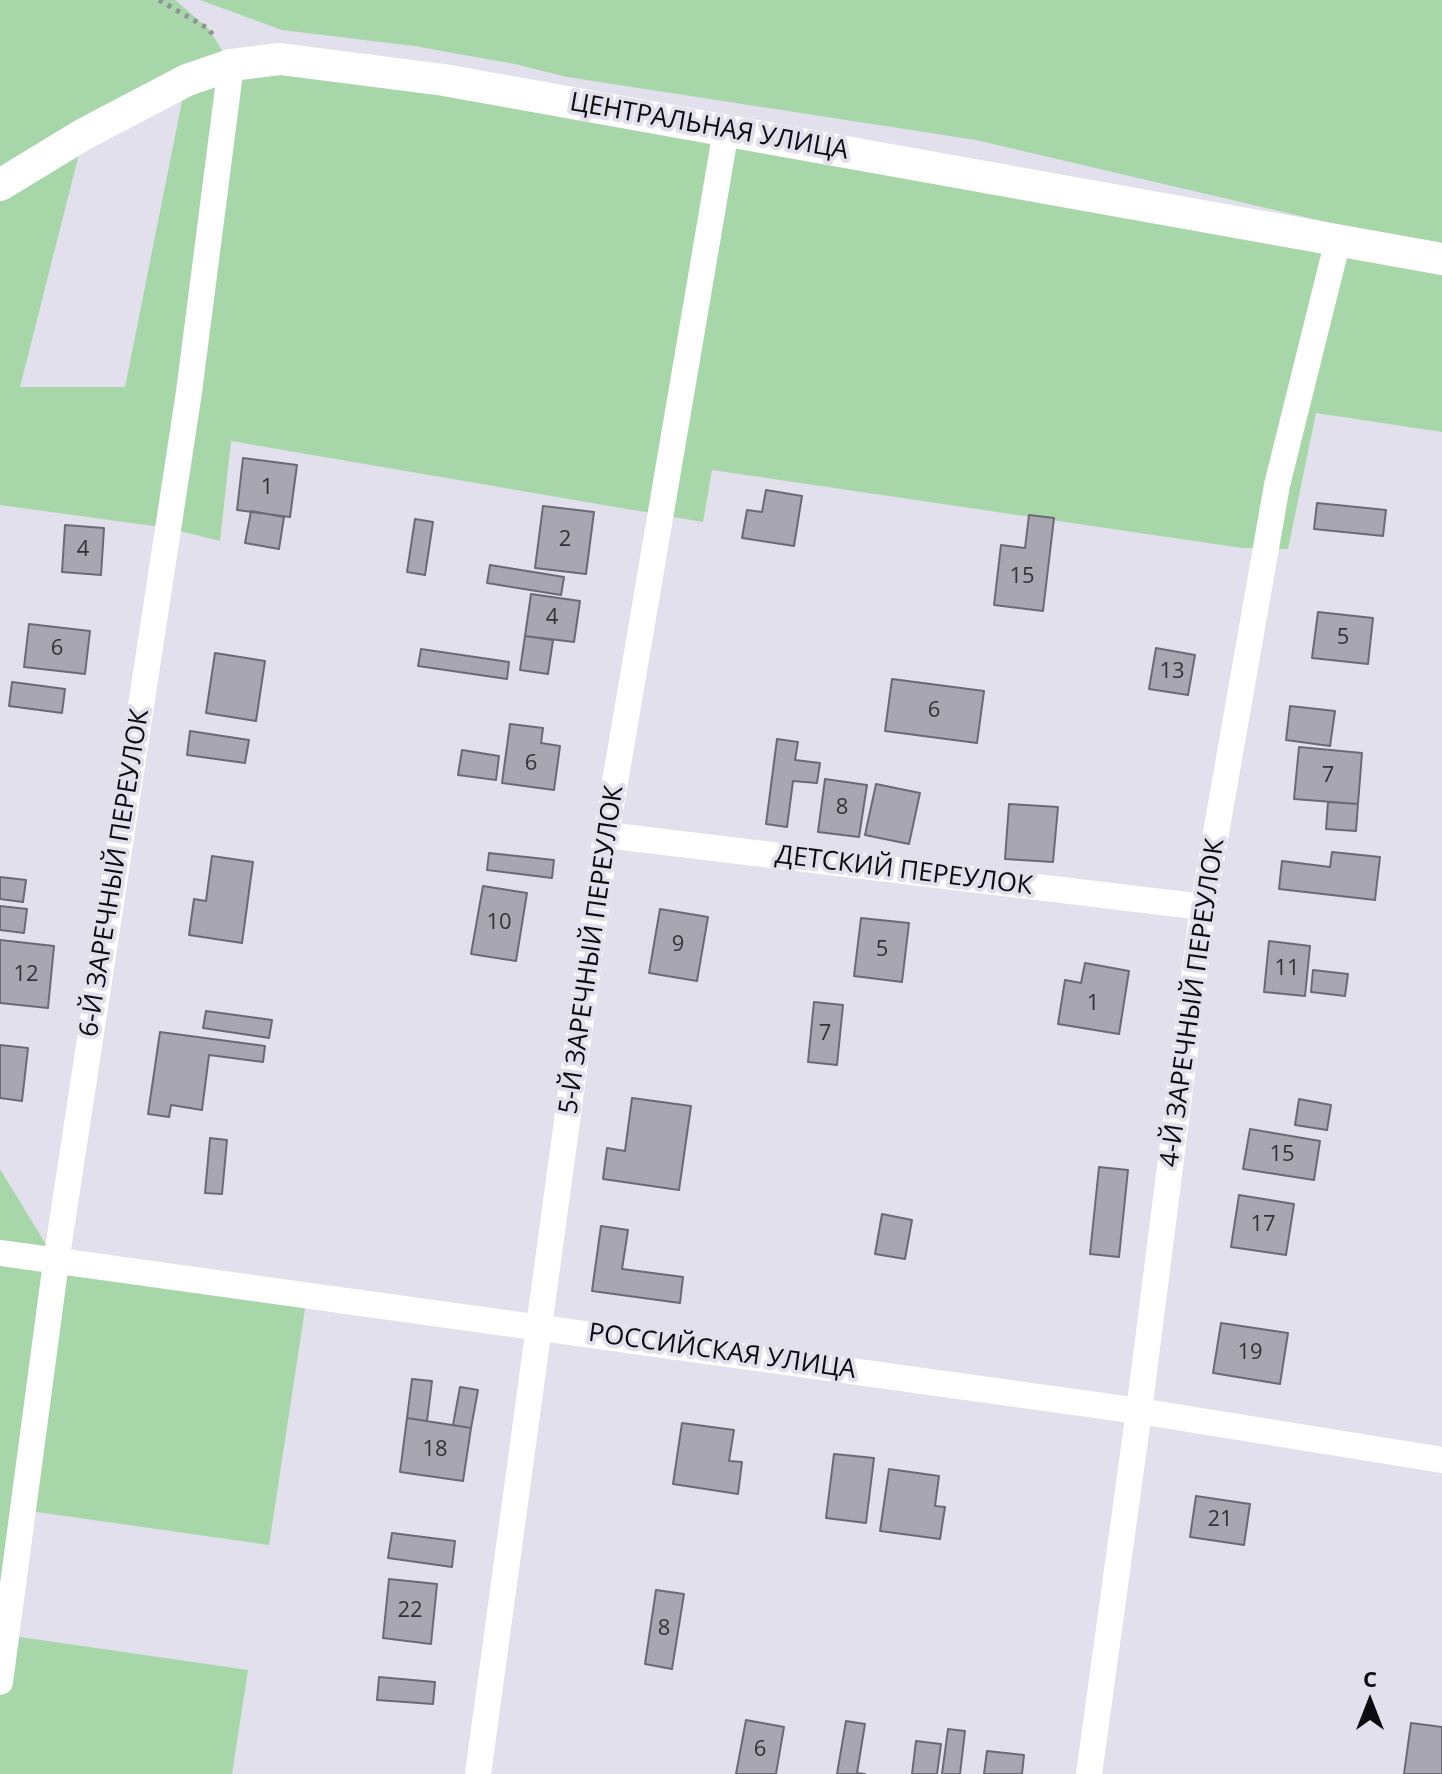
<!DOCTYPE html>
<meta charset="utf-8">
<style>
body{margin:0}
#map{position:relative;width:1442px;height:1774px;overflow:hidden;background:#e1e0ec;font-family:"Open Sans",sans-serif}
canvas{display:block}
.north{position:absolute;left:1330px;top:1662px;width:80px;height:80px;-webkit-text-stroke:6px #e1e0ec;paint-order:stroke;rotate:0deg;font-size:22px;font-weight:700;line-height:32px;text-align:center;color:#0c0c10}
.north::after{content:'';display:block;margin:auto;width:28px;height:36px;background:#0c0c10;clip-path:polygon(50% 0,100% 100%,50% 72%,0 100%)}
</style>
<div id="map">
<canvas width="1442" height="1774"></canvas>
<div class="north">С</div>
</div>
<script>
const c = document.querySelector('canvas').getContext('2d');
c.lineJoin = 'round';
function paint(path, color) { c.fillStyle = color; c.fill(path, 'evenodd'); }
function trace(path, color, width, dash) { c.strokeStyle = color; c.lineWidth = width; c.lineCap = dash ? 'butt' : 'round'; c.setLineDash(dash || []); c.stroke(path); }
function label(font, color, halo, rows, align = 'center') {
  c.font = font + ' "Open Sans",sans-serif'; c.lineWidth = 8; c.setLineDash([]); c.textBaseline = 'middle'; c.strokeStyle = halo; c.fillStyle = color; for (const [text, x, y, turn = 0] of rows) {
    c.save(); c.translate(x, y); c.rotate((+turn || 0) * Math.PI / 180); c.textAlign = isNaN(turn) ? turn : align; if (halo) c.strokeText(text, 0, 0); c.fillText(text, 0, 0); c.restore();
  }
}
paint(new Path2D(`
 M0,0H175L209,29L231,65L280,59L1442,259V432L1316,413L1288,549L1242,548L712,470L703,522L231,441L220,541L168,528L0,505ZM186,81L125,387H20L84,134Z
 M200,0H1442V244L1373,233L976,140L567,77L515,64L414,46L282,30Z
 M0,1169L56,1261L307,1296L269,1545L23,1510L6,1635L248,1670L232,1774H0Z`), '#a7d6a9');
const building = new Path2D(`
 M243,458L297,465L290,517L237,510Z
 M766,490L802,496L794,546L742,538L747,510L762,512Z
 M1317,503L1386,510L1383,536L1314,529Z
 M543,506L594,512L586,574L535,568Z
 M251,511L284,517L279,549L245,543Z
 M1029,515L1054,518L1043,611L994,605L1001,545L1025,548Z
 M415,519L433,522L425,575L407,572Z
 M65,525L104,528L101,575L62,572Z
 M490,565L564,577L561,595L487,583Z
 M531,594L580,601L574,642L525,636Z
 M1318,612L1373,618L1368,664L1312,658Z
 M29,624L90,631L85,674L24,667Z
 M525,636L553,640L548,674L520,670Z
 M1156,648L1195,655L1188,695L1149,689Z
 M421,649L509,662L507,679L418,666Z
 M215,653L265,661L256,721L206,713Z
 M892,679L984,691L977,743L885,731Z
 M12,682L65,689L62,713L9,706Z
 M1290,706L1335,711L1330,746L1286,740Z
 M510,724L543,728L541,743L560,746L554,790L502,783Z
 M190,731L249,740L245,763L187,755Z
 M777,739L798,742L795,760L820,763L817,783L793,781L787,827L766,824Z
 M1299,747L1362,753L1358,804L1294,799Z
 M462,750L499,756L496,780L458,775Z
 M825,779L867,785L859,837L818,832Z
 M876,784L920,793L909,844L865,835Z
 M1328,802L1358,804L1356,831L1326,829Z
 M1009,804L1058,807L1053,862L1005,859Z
 M1332,852L1380,857L1375,900L1279,889L1282,861L1330,867Z
 M489,853L554,860L552,878L487,870Z
 M212,856L253,862L242,943L189,935L194,899L206,901Z
 M0,877L26,880L23,902L0,899Z
 M483,886L527,893L516,961L471,954Z
 M0,906L27,909L24,933L0,930Z
 M660,909L708,917L697,981L649,973Z
 M861,918L909,923L902,982L854,976Z
 M0,940L54,946L48,1008L0,1003Z
 M1269,941L1310,946L1305,996L1264,992Z
 M1085,963L1129,971L1119,1034L1058,1024L1065,980L1081,983Z
 M1313,970L1348,974L1345,996L1311,992Z
 M814,1002L843,1005L837,1065L808,1062Z
 M206,1011L272,1020L269,1038L203,1028Z
 M160,1032L265,1046L263,1062L209,1055L202,1110L171,1105L169,1117L148,1114Z
 M0,1045L28,1048L22,1101L0,1098Z
 M632,1098L691,1106L679,1190L603,1179L607,1148L625,1151Z
 M1299,1099L1331,1105L1327,1130L1295,1125Z
 M1250,1129L1320,1141L1314,1180L1243,1169Z
 M210,1138L227,1140L222,1194L205,1193Z
 M1099,1167L1128,1170L1119,1257L1090,1254Z
 M1239,1195L1294,1204L1286,1255L1231,1247Z
 M882,1214L912,1220L905,1259L875,1254Z
 M601,1226L628,1230L622,1269L683,1277L680,1303L592,1291Z
 M1221,1323L1288,1333L1280,1384L1213,1373Z
 M412,1379L432,1381L427,1421L407,1418Z
 M460,1387L478,1390L471,1428L453,1425Z
 M407,1418L471,1428L463,1481L400,1472Z
 M682,1423L734,1430L729,1461L742,1462L738,1494L673,1484Z
 M834,1454L874,1458L866,1523L826,1518Z
 M889,1469L939,1476L935,1506L945,1507L940,1539L880,1531Z
 M1196,1496L1250,1504L1244,1545L1190,1537Z
 M392,1533L455,1541L452,1567L388,1558Z
 M389,1579L437,1584L431,1644L383,1638Z
 M656,1590L684,1594L672,1669L645,1664Z
 M379,1677L435,1682L433,1704L377,1700Z
 M746,1720L784,1727L776,1774H736Z
 M846,1721L865,1724L857,1773L865,1774H837Z
 M1411,1723L1442,1727V1774H1404Z
 M948,1729L965,1731L960,1774H942Z
 M916,1741L941,1744L937,1774H912Z
 M987,1751L1024,1755L1022,1774H984Z`);
paint(building, '#a7a6b1');
trace(building, '#6b6a74', 2);
trace(new Path2D(`
 M159,0L209,29L214,37`), '#91919a', 5, [4, 6]);
trace(new Path2D(`
 M606,835L1203,907
 M0,1253L1139,1411L1442,1460
 M0,1682L56,1262L189,392L231,65
 M478,1774L606,835L726,130
 M1089,1774L1139,1411L1203,907L1277,485L1338,240`), '#fff', 26);
trace(new Path2D(`
 M0,185L84,134L187,80L231,65L280,59L444,80L1442,259`), '#fff', 32);
label('22px', '#333238', null, [
 ["1",267,488],
 ["2",565,540],
 ["4",83,550],
 ["15",1022,577],
 ["4",552,618],
 ["5",1343,638],
 ["6",57,649],
 ["13",1172,672],
 ["6",934,711],
 ["6",531,764],
 ["7",1328,776],
 ["8",842,808],
 ["10",499,923],
 ["9",678,945],
 ["5",882,950],
 ["11",1287,969],
 ["12",26,975],
 ["1",1093,1004],
 ["7",825,1034],
 ["15",1282,1155],
 ["17",1263,1225],
 ["19",1250,1353],
 ["18",435,1450],
 ["21",1220,1520],
 ["22",410,1611],
 ["8",664,1629],
 ["6",760,1750]
]);
label('26px', '#0c0c10', '#e1e0ec', [
 ["ЦЕНТРАЛЬНАЯ УЛИЦА",709,127,10],
 ["ДЕТСКИЙ ПЕРЕУЛОК",904,871,7],
 ["6-Й ЗАРЕЧНЫЙ ПЕРЕУЛОК",115,873,-81],
 ["5-Й ЗАРЕЧНЫЙ ПЕРЕУЛОК",592,950,-82],
 ["4-Й ЗАРЕЧНЫЙ ПЕРЕУЛОК",1193,1003,-82],
 ["РОССИЙСКАЯ УЛИЦА",722,1352,8]
]);
</script>
